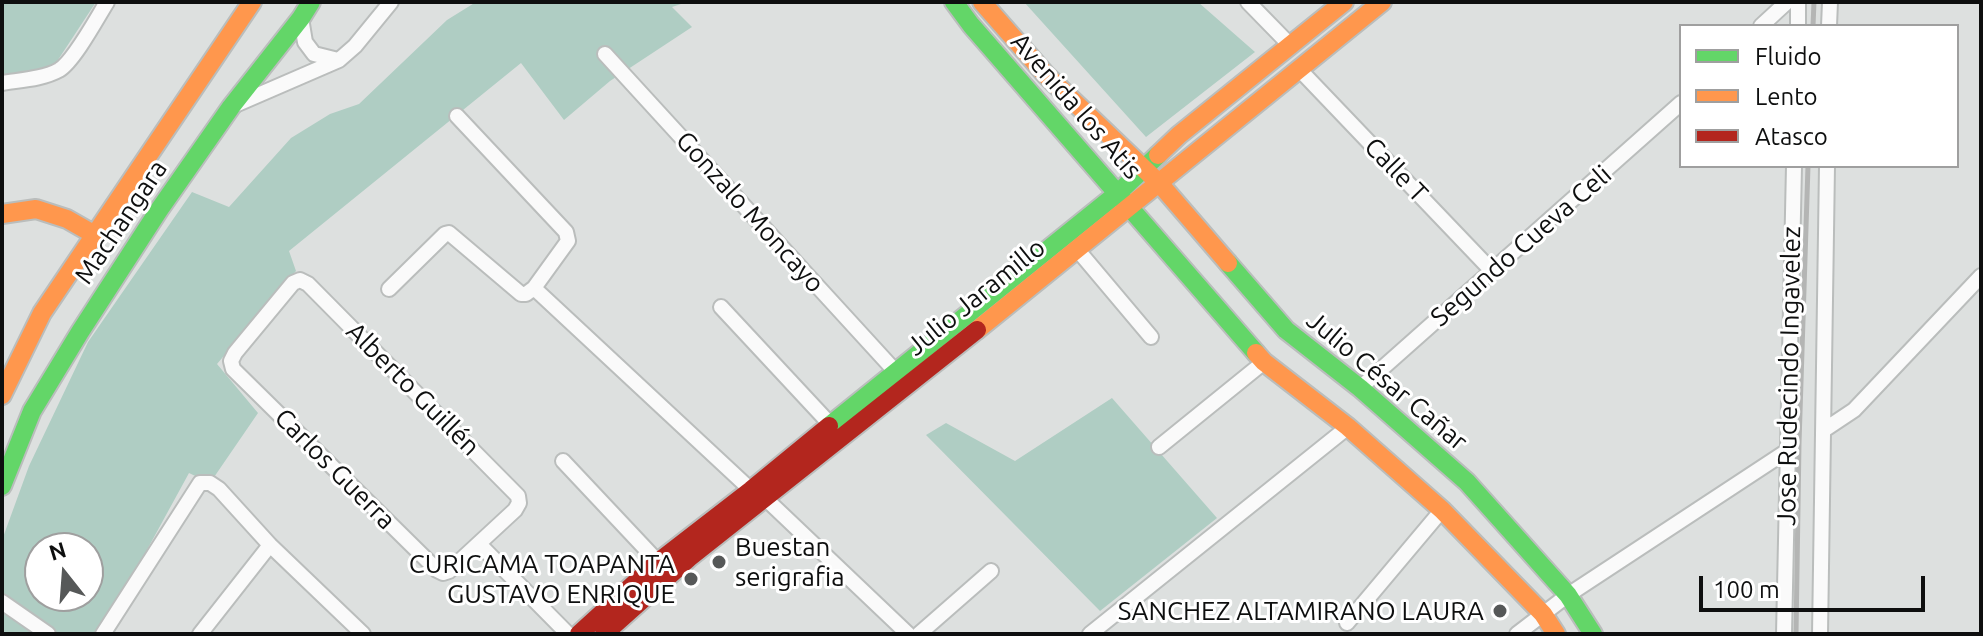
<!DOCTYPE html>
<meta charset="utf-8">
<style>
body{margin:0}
#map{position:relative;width:1983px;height:636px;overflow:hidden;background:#dde0df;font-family:Ubuntu,sans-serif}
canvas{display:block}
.frame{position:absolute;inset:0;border:4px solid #0e0f0f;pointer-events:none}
.legend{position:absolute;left:1679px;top:24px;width:280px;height:144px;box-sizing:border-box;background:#fff;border:2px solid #9f9f9f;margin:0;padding:10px 14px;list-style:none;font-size:24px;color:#0e0f0f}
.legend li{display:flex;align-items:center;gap:16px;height:40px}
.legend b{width:40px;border:2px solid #9f9f9f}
.north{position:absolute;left:24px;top:532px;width:80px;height:80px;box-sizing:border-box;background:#fff;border:2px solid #9f9f9f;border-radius:50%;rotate:343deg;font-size:22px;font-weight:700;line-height:32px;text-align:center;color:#0e0f0f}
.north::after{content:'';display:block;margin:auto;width:28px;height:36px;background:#565858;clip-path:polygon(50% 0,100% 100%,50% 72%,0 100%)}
.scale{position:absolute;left:1699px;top:576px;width:226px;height:36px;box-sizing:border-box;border:4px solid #0e0f0f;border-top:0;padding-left:10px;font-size:24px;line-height:28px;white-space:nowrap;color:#0e0f0f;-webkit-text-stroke:6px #fff;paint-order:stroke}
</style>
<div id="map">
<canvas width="1983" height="636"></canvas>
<div class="frame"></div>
<ul class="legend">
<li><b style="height:10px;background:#63d668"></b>Fluido</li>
<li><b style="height:10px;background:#ff974d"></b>Lento</li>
<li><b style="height:10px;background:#b3261e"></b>Atasco</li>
</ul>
<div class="north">N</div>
<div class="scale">100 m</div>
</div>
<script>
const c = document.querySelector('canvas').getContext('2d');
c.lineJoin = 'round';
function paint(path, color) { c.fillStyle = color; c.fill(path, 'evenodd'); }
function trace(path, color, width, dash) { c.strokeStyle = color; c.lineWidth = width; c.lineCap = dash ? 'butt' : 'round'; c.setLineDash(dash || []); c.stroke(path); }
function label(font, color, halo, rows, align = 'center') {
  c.font = font + ' Ubuntu,sans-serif'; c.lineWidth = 6; c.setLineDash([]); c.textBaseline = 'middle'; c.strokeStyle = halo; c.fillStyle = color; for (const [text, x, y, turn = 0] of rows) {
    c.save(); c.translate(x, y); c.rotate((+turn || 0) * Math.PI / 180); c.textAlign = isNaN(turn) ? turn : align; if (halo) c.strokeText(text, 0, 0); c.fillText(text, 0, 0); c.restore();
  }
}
paint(new Path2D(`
 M2,2H96L54,66L2,77Z
 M476,2H687L672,7L692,27L610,81L564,120L521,63L289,251L296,271L217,364L258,413L210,483L189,473L101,634H2V540L29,466L88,342L192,192L229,207L291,138L330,114L359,104L447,20ZM40,548H88V596H40Z
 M1024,2H1198L1255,52L1146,137Z
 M1112,398L1217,518L1100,611L926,435L946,423L1015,461Z`), '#afcdc3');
const street = new Path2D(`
 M1248,2L1290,45
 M301,18L305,42L314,54L338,60
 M1761,26L1787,2
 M1798,26V2
 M1829,26L1830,2
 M605,54L895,371
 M1299,69L1492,271
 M2,83C20,80 43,79 59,70C74,61 97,18 107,2
 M235,105L339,60L355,46L391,2
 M457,116L566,232L568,241L534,288L751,490L766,499L908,634
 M1076,248L1151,337
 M300,280L308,284L518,496L519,503L515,510L449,571L443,573L437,570L233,369L231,361L235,353L293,283Z
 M389,289L445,234L449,233L521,294H526L534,288
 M721,307L830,424
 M1360,388L1681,103
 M1824,430L1854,410L1981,276
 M1159,447L1264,362
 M563,461L658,562
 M479,544L568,634
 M2,602L48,634
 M1347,623L1442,510
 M103,634L200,483H210L219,489L270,545L363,634
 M200,634L270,545
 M919,634L991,571
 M1090,634L1348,427
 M1517,634L1568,595L1787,451
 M1784,634L1794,166
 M1820,634L1827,166`);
const fast = new Path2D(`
 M954,2L971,25L1256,353
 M1228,263L1286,330L1360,388L1467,482L1568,595L1593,634
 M829,426L1118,193L1158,155
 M2,486L32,411L80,332L159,210L231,107L301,18L311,2`);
const slow = new Path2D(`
 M982,2L1046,75L1160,184L1228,263
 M1158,155L1179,135L1344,2
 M2,214L36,209L67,219L95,235
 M977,330L1382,2
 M1256,353L1264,362L1348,427L1442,510L1543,614L1556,634
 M2,395L42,313L252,2`);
const jam = new Path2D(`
 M579,634L658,562L751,490L829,426
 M604,634L689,558L977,330`);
trace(street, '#babdbc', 18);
trace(fast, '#babdbc', 22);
trace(slow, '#babdbc', 22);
trace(jam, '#babdbc', 22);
trace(street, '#fafafa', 14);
trace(fast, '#63d668', 18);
trace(slow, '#ff974d', 18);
trace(jam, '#b3261e', 18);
trace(new Path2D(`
 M1813,26L1814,2
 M1796,634L1799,443L1808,166`), '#b4b5b4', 5);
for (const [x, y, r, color] of [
 [719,562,8,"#565858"],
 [691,579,8,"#565858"],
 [1500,611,8,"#565858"]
]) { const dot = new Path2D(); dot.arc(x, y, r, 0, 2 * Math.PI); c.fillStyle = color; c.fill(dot); trace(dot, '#fff', 3); }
label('26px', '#0e0f0f', '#fff', [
 ["Avenida los Atis",1076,106,49],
 ["Calle T",1396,170,46],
 ["Gonzalo Moncayo",750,212,48],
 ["Machangara",121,222,-56],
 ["Segundo Cueva Celi",1521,246,-41],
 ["Julio Jaramillo",976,297,-39],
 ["Jose Rudecindo Ingavelez",1789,376,-89],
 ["Julio César Cañar",1387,381,40],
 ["Alberto Guillén",413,389,45],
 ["Carlos Guerra",335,469,45]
]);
label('26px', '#0e0f0f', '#fff', [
 ["Buestan",735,547,"left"],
 ["serigrafia",735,577,"left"],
 ["CURICAMA TOAPANTA",675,564],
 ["GUSTAVO ENRIQUE",675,594],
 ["SANCHEZ ALTAMIRANO LAURA",1484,611]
], 'right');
</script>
